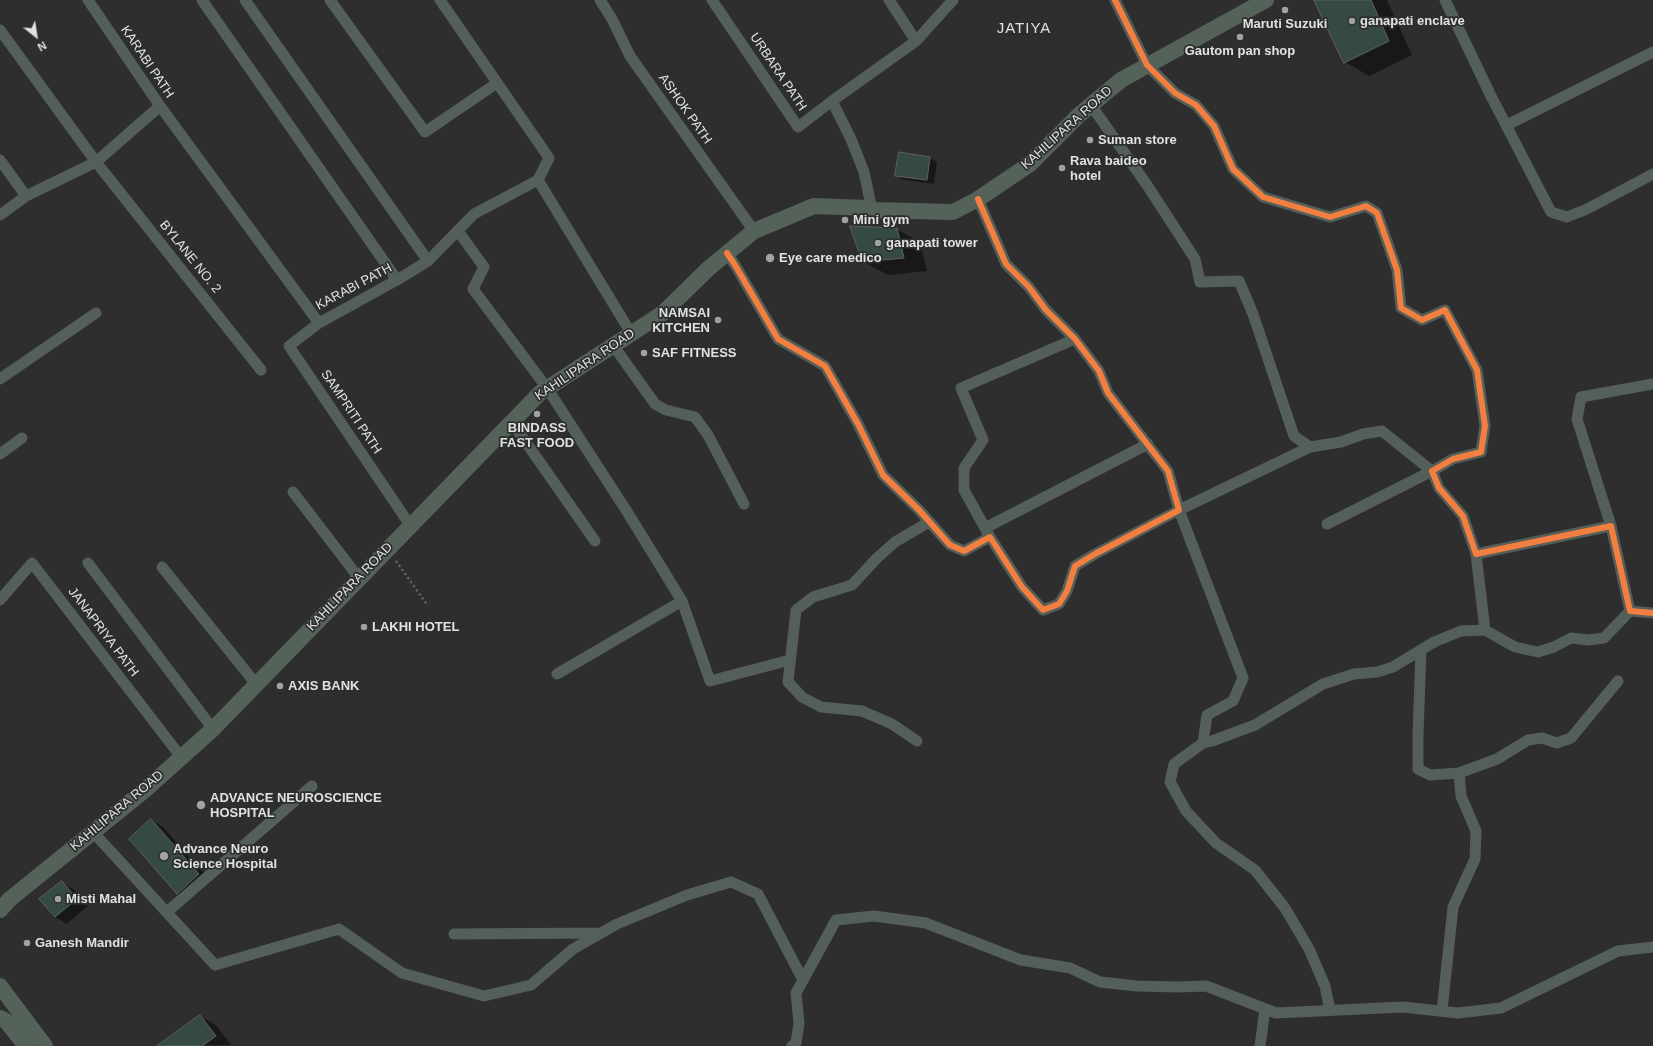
<!DOCTYPE html>
<style>
body{margin:0}
#map{position:relative;width:1653px;height:1046px;overflow:hidden;background:#2d2e2d;font-family:Helvetica,sans-serif}
canvas{display:block}
.north{position:absolute;left:16px;top:16px;width:40px;height:40px;-webkit-text-stroke:3px #2c2f2d;paint-order:stroke;rotate:150deg;font-size:11px;font-weight:700;line-height:16px;text-align:center;color:#e0e2e0}
.north::after{content:'';display:block;margin:auto;width:14px;height:18px;background:#e0e2e0;clip-path:polygon(50% 0,100% 100%,50% 72%,0 100%)}
</style>
<div id="map">
<canvas width="1653" height="1046"></canvas>
<div class="north">N</div>
</div>
<script>
const c = document.querySelector('canvas').getContext('2d');
c.lineJoin = 'round';
function paint(path, color) { c.fillStyle = color; c.fill(path, 'evenodd'); }
function trace(path, color, width, dash) { c.strokeStyle = color; c.lineWidth = width; c.lineCap = dash ? 'butt' : 'round'; c.setLineDash(dash || []); c.stroke(path); }
function label(font, color, halo, rows, align = 'center') {
  c.font = font + ' Helvetica,sans-serif'; c.lineWidth = 3.5; c.setLineDash([]); c.textBaseline = 'middle'; c.strokeStyle = halo; c.fillStyle = color; for (const [text, x, y, turn = 0] of rows) {
    c.save(); c.translate(x, y); c.rotate((+turn || 0) * Math.PI / 180); c.textAlign = isNaN(turn) ? turn : align; if (halo) c.strokeText(text, 0, 0); c.fillText(text, 0, 0); c.restore();
  }
}
paint(new Path2D(`
 M1315,0H1387L1412,55L1369,76L1345,62Z
 M930,158L937,162L934,184L904,180L896,176Z
 M896,229L920,242L927,271L888,275L864,262Z
 M152,820L163,827L211,881L189,900L177,893Z
 M62,882L73,889L88,906L67,924L55,917Z
 M200,1016L216,1025L231,1045L159,1046Z`), '#0007');
const building = new Path2D(`
 M1314,0H1371L1389,41L1344,63Z
 M899,152L930,157L927,180L895,176Z
 M850,226L897,228L904,258L863,262Z
 M151,819L199,874L177,894L129,839Z
 M62,881L77,899L55,917L39,899Z
 M200,1015L216,1036L202,1046H157Z`);
paint(building, '#354a41');
trace(building, '#5f6160', 1);
trace(new Path2D(`
 M396,561L428,606`), '#626964', 2.5, [2, 3]);
trace(new Path2D(`
 M88,0L160,106L319,323L397,280L428,261L245,0
 M202,0L397,280
 M330,0L425,132L497,83
 M440,0L549,158L538,180L631,333
 M600,0L612,19L630,56L754,231
 M712,0L798,127L832,101L851,139L864,172L872,210
 M1115,0L1147,65L1175,93L1196,105L1214,126L1233,169L1263,197L1330,217L1366,206L1377,213L1397,270L1401,308L1422,320L1445,310L1477,370L1485,426L1481,452L1453,459L1432,471L1439,488L1463,516L1476,554L1611,526L1630,611L1653,613
 M1445,0L1491,96L1551,212L1567,217L1587,209L1653,174
 M0,30L96,162L261,370
 M916,41L953,0
 M832,101L916,41L889,0
 M1091,105L1147,185L1195,259L1200,282L1239,281L1253,314L1294,436L1310,447L1341,442L1363,434L1382,431L1432,471L1327,524
 M1507,125L1653,52
 M0,160L26,196
 M0,215L26,196L96,162L160,106
 M458,231L484,267L473,289L547,388L626,510L682,601
 M727,253L735,265L778,339L825,366L858,424L883,475L919,510L950,545L964,551L990,537L1022,587L1043,610L1059,604L1067,591L1075,566L1095,554L1179,510L1168,471L1108,393L1099,371L1075,339L1046,310L1029,287L1006,264L978,199
 M428,261L474,214L538,180
 M319,323L289,346L410,525
 M613,345L655,404L666,410L695,417L708,435L744,504
 M0,379L96,313
 M511,421L595,541
 M1310,447L1179,510L1243,678L1233,701L1207,715L1203,743L1174,764L1170,782L1186,811L1216,843L1255,870L1285,908L1309,949L1325,986L1330,1010
 M0,454L22,438
 M293,492L359,578
 M1611,526L1577,419L1581,397L1653,384
 M985,528L1148,444
 M990,537L964,490V468L983,440L961,388L1075,339
 M88,563L213,729
 M162,567L256,684
 M0,600L32,563L181,757
 M1485,630L1515,647L1538,652L1554,647L1571,638L1588,640L1604,638L1630,611
 M1421,650L1418,735V769L1430,775L1459,773L1497,759L1528,740L1542,738L1557,743L1571,738L1618,681
 M557,674L682,601L710,681L790,660
 M917,741L892,724L862,711L821,707L802,697L788,682L796,610L813,597L852,585L877,558L895,542L929,522
 M1203,743L1212,741L1255,725L1323,684L1354,674L1377,672L1393,667L1434,642L1461,631L1485,630L1476,554
 M93,832L215,965L339,929L402,973L484,996L531,985L573,949L617,924L687,895L731,882L758,894L803,980
 M167,912L312,786
 M454,934L600,933
 M1442,1011L1453,907L1475,859L1476,831L1461,796L1459,773
 M792,1046L796,1043L799,1023L796,993L836,920L874,916L926,923L1021,960L1070,968L1100,982L1137,986L1178,987L1206,986L1276,1013L1403,1007L1458,1013L1501,1008L1618,951L1653,947
 M1260,1046L1265,1009`), '#555f59', 11);
trace(new Path2D(`
 M0,910L10,899L145,790L213,729L540,393L663,313L709,268L754,231L814,206L866,208L872,210L953,212L978,199L1030,164L1079,115L1121,80L1266,0
 M0,986L45,1046
 M0,1018L6,1021L26,1046`), '#55625a', 16);
trace(new Path2D(`
 M1115,0L1147,65L1175,93L1196,105L1214,126L1233,169L1263,197L1330,217L1366,206L1377,213L1397,270L1401,308L1422,320L1445,310L1477,370L1485,426L1481,452L1453,459L1432,471L1439,488L1463,516L1476,554L1611,526L1630,611L1653,613
 M727,253L735,265L778,339L825,366L858,424L883,475L919,510L950,545L964,551L990,537L1022,587L1043,610L1059,604L1067,591L1075,566L1095,554L1179,510L1168,471L1108,393L1099,371L1075,339L1046,310L1029,287L1006,264L978,199`), '#f27e40', 6);
for (const [x, y, r, color] of [
 [1285,10,4,"#a1a3a1"],
 [1352,21,4,"#a1a3a1"],
 [1240,37,4,"#a1a3a1"],
 [1090,140,4,"#a1a3a1"],
 [1062,168,4,"#a1a3a1"],
 [845,220,4,"#a1a3a1"],
 [878,243,4,"#a1a3a1"],
 [770,258,5,"#a1a3a1"],
 [718,320,4,"#a1a3a1"],
 [644,353,4,"#a1a3a1"],
 [537,414,4,"#a1a3a1"],
 [364,627,4,"#a1a3a1"],
 [280,686,4,"#a1a3a1"],
 [201,805,5,"#a1a3a1"],
 [164,856,5,"#a1a3a1"],
 [58,899,4,"#a1a3a1"],
 [27,943,4,"#a1a3a1"]
]) { const dot = new Path2D(); dot.arc(x, y, r, 0, 2 * Math.PI); c.fillStyle = color; c.fill(dot); trace(dot, '#2c2f2d', 1.5); }
label('bold 13px', '#e0e2e0', '#2c2f2d', [
 ["ganapati enclave",1360,21],
 ["Maruti Suzuki",1285,24,"center"],
 ["Gautom pan shop",1240,51,"center"],
 ["Suman store",1098,140],
 ["Rava baideo",1070,161],
 ["hotel",1070,176],
 ["Mini gym",853,220],
 ["ganapati tower",886,243],
 ["Eye care medico",779,258],
 ["NAMSAI",710,313,"right"],
 ["KITCHEN",710,328,"right"],
 ["SAF FITNESS",652,353],
 ["BINDASS",537,428,"center"],
 ["FAST FOOD",537,443,"center"],
 ["LAKHI HOTEL",372,627],
 ["AXIS BANK",288,686],
 ["ADVANCE NEUROSCIENCE",210,798],
 ["HOSPITAL",210,813],
 ["Advance Neuro",173,849],
 ["Science Hospital",173,864],
 ["Misti Mahal",66,899],
 ["Ganesh Mandir",35,943]
], 'left');
label('13px', '#e0e2e0', '#2c2f2d', [
 ["KARABI PATH",147,62,56],
 ["URBARA PATH",778,72,56],
 ["ASHOK PATH",685,109,55],
 ["KAHILIPARA ROAD",1067,128,-42],
 ["BYLANE NO. 2",190,257,51],
 ["KARABI PATH",354,287,-28],
 ["KAHILIPARA ROAD",585,365,-34],
 ["SAMPRITI PATH",351,412,56],
 ["KAHILIPARA ROAD",350,587,-46],
 ["JANAPRIYA PATH",103,632,53],
 ["KAHILIPARA ROAD",117,811,-40]
]);
c.letterSpacing = '1px';
label('15px', '#e0e2e0', '#2c2f2d', [
 ["JATIYA",1024,29]
]);
c.letterSpacing = '0px';
</script>
